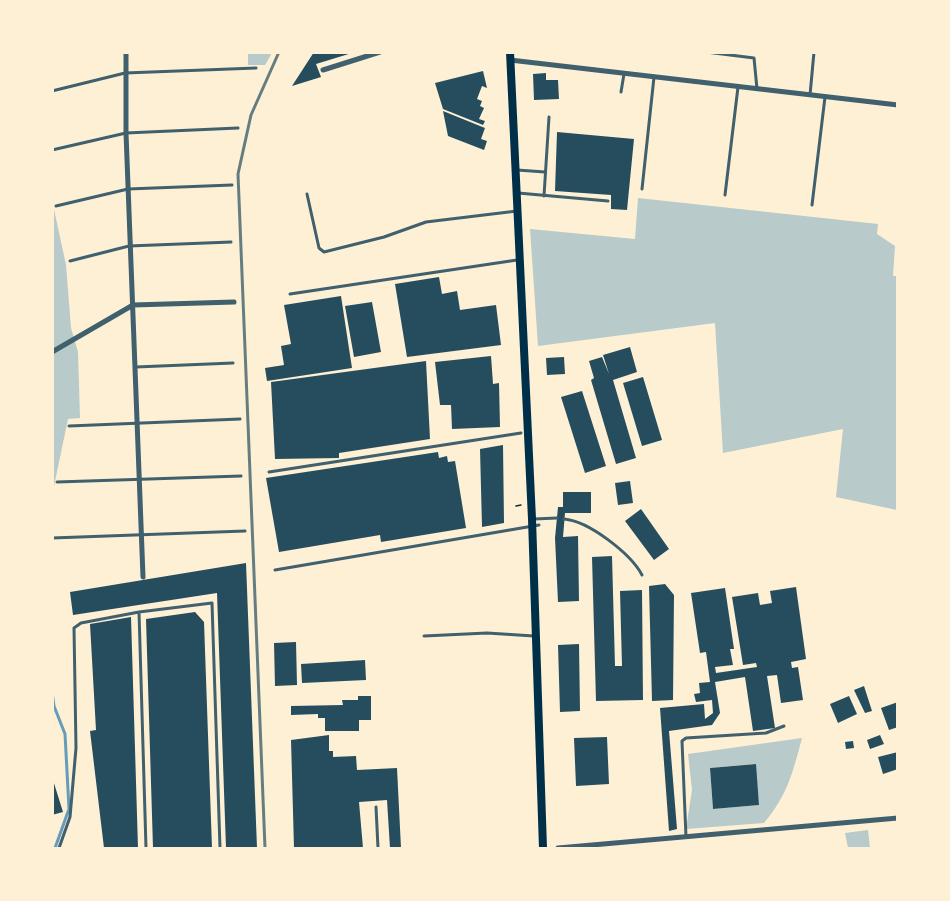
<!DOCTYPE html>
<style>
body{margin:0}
#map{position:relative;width:950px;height:901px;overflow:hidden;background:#fdf0d5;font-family:Raleway,sans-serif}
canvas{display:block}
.frame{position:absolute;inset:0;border:54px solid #fdf0d5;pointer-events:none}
</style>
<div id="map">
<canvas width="950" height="901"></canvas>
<div class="frame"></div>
</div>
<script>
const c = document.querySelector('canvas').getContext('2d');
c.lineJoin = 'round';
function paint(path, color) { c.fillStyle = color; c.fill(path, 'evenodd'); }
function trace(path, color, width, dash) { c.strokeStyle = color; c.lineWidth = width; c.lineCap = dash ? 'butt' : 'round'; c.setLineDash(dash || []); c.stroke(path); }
paint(new Path2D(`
 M248,53V52L272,53L265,65H248Z
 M638,198L878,224L877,234L895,246L893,276H897V510L836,497L843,429L723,453L715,323L538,346L530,229L635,239Z
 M52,200L66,265L71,328L78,352L80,418L68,419L53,491Z
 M802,738C793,772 787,796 764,823L686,829L692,790L688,754ZM755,764L759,805L713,809L710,768Z
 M868,830L870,848H848L845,833Z`), '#b9caca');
trace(new Path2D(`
 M52,692L54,706L65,734L69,809L55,848`), '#669bbc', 3);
paint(new Path2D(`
 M314,52L352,53L316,64L321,77L292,86Z
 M483,71L487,88L482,86L477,99L482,101L480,106L484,108L479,119L485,121L483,125L443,109L435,83Z
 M546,73V80H558L559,99L534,100L533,74Z
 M443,111L485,128L481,139L487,141L484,150L448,136Z
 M557,132L634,139L627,210L611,209V195L555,191Z
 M439,277L442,294L457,291L460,310L496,305L501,345L407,357L395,284Z
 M341,296L352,368L267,381L265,368L284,365L281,346L291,344L284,305Z
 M372,302L381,352L354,357L345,306Z
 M630,347L637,372L613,380L636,458L616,464L591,380L594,378L589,361L602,357L609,374L603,355Z
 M491,356L493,384L499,383L500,427L452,429L451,405H440L435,362Z
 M564,357L565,374L547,375L546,358Z
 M426,361L430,439L339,453V458L275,459L271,382Z
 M643,377L662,440L642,446L623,383Z
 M582,391L606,466L585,473L561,397Z
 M503,445L504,523L482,527L480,449Z
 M438,452L439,458L447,456L448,462L455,461L466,528L381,542L380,535L279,552L266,478Z
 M630,481L633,503L618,505L615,483Z
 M563,492H591V513H565L563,537L578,536L579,601L558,602L555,538L558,507H563Z
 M641,509L669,549L654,560L625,521Z
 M612,556L615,666H622L620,591L642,590L643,700L596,701L592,557Z
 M246,563L257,848H226L217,593L73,615L70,592Z
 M665,584L674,595L673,700L652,701L649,586Z
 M796,587L806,659L791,662L792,668L798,667L803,700L781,703L777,675L767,676L775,728L753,731L745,677L715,682L720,713L712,725L669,731L677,829L669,831L660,708L704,704L705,719L713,713L712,700L696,702L694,694L700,693L699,683L710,682L706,652L700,653L691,593L725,588L734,649H730L733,665L715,667L716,673L757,667L756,663L743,665L732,597L758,593L760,605L772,603L770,591Z
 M195,612L204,622L212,848H153L146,619Z
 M131,617L138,848H104L90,731L96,730L90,624Z
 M296,642L297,685L275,686L274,643Z
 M579,644L580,711L560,712L558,645Z
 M365,660L366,680L302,683L301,664Z
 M864,686L872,711L865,713L854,690Z
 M358,696H371V720H359V731H325V718H318V714L291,715V706L343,705L342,700H358Z
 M849,696L857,714L838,723L830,704Z
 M898,702V727L889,730L881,708Z
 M329,735V751H333V757L356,756L357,770L397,768L401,848H390L387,800L359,802L363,848H294L291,740Z
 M880,735L884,744L870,749L867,740Z
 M607,737L609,784L576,786L574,738Z
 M853,741L854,748L846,749L845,742Z
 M898,752V769L883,774L878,757Z
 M756,764L759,805L713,809L710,768Z
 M53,780L63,812L52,815V781Z`), '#264d5e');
trace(new Path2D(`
 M516,506L521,505`), '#003049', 1.5);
trace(new Path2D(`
 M706,52L754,58L757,89
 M52,91L125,73L256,68
 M621,92L624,74
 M810,95L814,52
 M52,150L126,133L238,128
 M517,170L545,172
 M642,189L654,77
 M518,193L608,201
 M307,194L319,248L324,252L384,237L426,222L517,211
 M725,195L738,87
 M544,196L549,117
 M812,205L825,97
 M56,206L128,189L232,185
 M898,222V227
 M70,261L129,246L231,242
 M290,294L517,260
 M136,367L233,363
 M69,426L240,419
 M269,472L521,433
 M57,482L241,476
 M534,519L557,518
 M564,519C589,521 631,554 642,575
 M52,538L245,531
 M275,570L539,525
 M424,636L487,633L534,636
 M376,807L378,848
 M686,837L682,741L686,738L766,733L784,726
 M59,848L70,817L76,748L74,628L81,623L139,612
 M146,848L139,612L212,603L220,848`), '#3f606c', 3);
trace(new Path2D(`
 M126,52V133L143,577
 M510,60L898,105
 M323,70L380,52
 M52,352L133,305L234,302
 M558,848L898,818`), '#3f606c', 5);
trace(new Path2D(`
 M510,52L532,519L543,848`), '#003049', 8);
trace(new Path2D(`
 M265,848L238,174L251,115L279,52`), '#657d81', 3);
</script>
